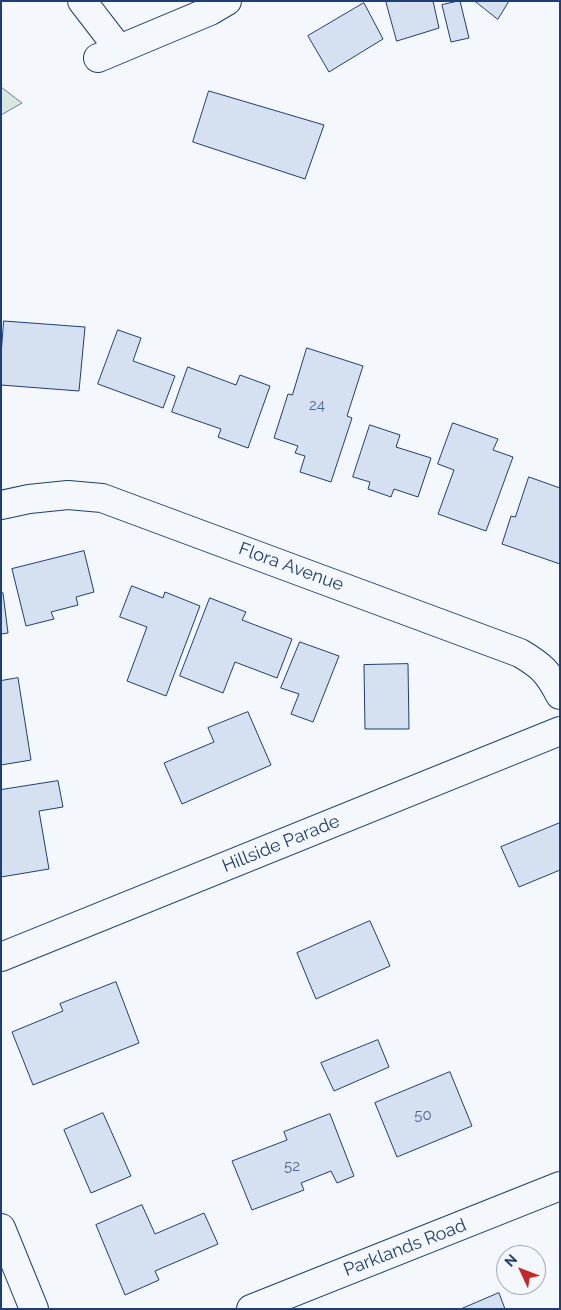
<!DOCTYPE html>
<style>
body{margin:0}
#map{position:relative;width:561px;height:1310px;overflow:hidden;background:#f4f7fb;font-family:Raleway,sans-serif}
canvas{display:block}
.frame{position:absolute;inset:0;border:2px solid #1d3f73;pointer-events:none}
.north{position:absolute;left:496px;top:1245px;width:50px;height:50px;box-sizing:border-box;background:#f4f7fb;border:1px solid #9eadc5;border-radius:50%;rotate:313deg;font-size:14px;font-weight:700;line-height:20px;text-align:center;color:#1d3f73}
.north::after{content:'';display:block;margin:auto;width:18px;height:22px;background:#c62828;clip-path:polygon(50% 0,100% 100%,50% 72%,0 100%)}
</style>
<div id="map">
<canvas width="561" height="1310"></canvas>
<div class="frame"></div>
<div class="north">N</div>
</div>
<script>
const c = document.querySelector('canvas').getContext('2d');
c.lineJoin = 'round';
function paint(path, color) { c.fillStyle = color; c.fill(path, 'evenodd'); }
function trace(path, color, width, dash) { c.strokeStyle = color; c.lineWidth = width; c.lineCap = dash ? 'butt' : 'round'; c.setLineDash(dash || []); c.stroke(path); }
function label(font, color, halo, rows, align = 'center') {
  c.font = font + ' Raleway,sans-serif'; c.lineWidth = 4; c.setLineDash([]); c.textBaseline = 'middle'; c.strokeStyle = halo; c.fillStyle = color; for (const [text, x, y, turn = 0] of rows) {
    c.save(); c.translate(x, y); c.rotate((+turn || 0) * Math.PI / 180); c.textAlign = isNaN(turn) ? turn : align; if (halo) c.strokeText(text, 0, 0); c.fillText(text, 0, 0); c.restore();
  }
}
const green = new Path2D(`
 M1,87L22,103L1,115Z`);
paint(green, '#d7e8df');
trace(green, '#687fa3', 1);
const building = new Path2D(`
 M386,1H433L439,28L397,41Z
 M460,1L469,38L451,42L442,5Z
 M475,1H509L498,19Z
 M364,3L383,39L329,72L308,36Z
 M209,91L324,125L305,179L193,142Z
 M4,321L85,327L79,391L1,385V356Z
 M118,330L141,338L133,361L175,376L163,408L98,384Z
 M307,348L363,366L347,416L352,418L331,482L300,472L305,456L295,453L298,446L274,438L288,394L292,395Z
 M188,367L236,385L240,375L270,386L248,448L218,437L221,429L172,412Z
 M453,423L498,439L493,450L513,457L486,531L438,514L454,470L438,464Z
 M370,425L400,435L396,447L431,458L418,497L394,489L391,497L368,489L370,482L353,477Z
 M529,477L560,488V564L502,544L511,516L515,517Z
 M84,551L94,592L76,597L78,605L51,612L54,619L26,626L12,569Z
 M132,586L163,598L165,592L200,606L166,696L127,681L147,627L120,617Z
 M3,593L8,633L1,634V594Z
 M210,598L246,612L242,620L292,639L277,678L235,662L223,693L180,676Z
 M300,642L339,656L313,722L291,714L299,694L281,688Z
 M408,664L409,729H365L364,665Z
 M18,678L31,760L1,765V681Z
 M248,712L271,765L182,804L164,763L214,742L208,728Z
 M58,781L63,807L39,811L49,869L1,877V790Z
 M560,823V870L519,887L501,847Z
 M370,921L390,966L316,999L297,953Z
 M116,982L139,1043L33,1085L12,1032L63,1011L60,1004Z
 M378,1040L389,1067L334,1091L321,1063Z
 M450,1072L472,1126L397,1157L375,1103Z
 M103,1113L131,1176L91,1193L64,1130Z
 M330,1114L354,1176L337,1183L331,1171L301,1183L304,1190L252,1210L232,1161L287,1140L284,1132Z
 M142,1205L155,1234L204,1213L218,1244L155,1271L159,1280L125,1295L96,1225Z
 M499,1293L505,1309H461Z`);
paint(building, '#d5e0f0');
trace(building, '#1d3f73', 1);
const minor = new Path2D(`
 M82,1L119,49
 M98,58L210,11L227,1
 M1,505L29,499L68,495L102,498L520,653C542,666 548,672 560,695
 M1,957L560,731
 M1,1228L34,1309
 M251,1309L560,1186`);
trace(minor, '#1d3f73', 30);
trace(minor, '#f4f7fb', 28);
label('15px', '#4b6792', null, [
 ["24",317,405],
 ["50",423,1115],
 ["52",292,1166]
]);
label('18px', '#1d3f73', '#f4f7fb', [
 ["Flora Avenue",291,567,20],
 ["Hillside Parade",281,844,-22],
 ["Parklands Road",405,1248,-21]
]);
</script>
